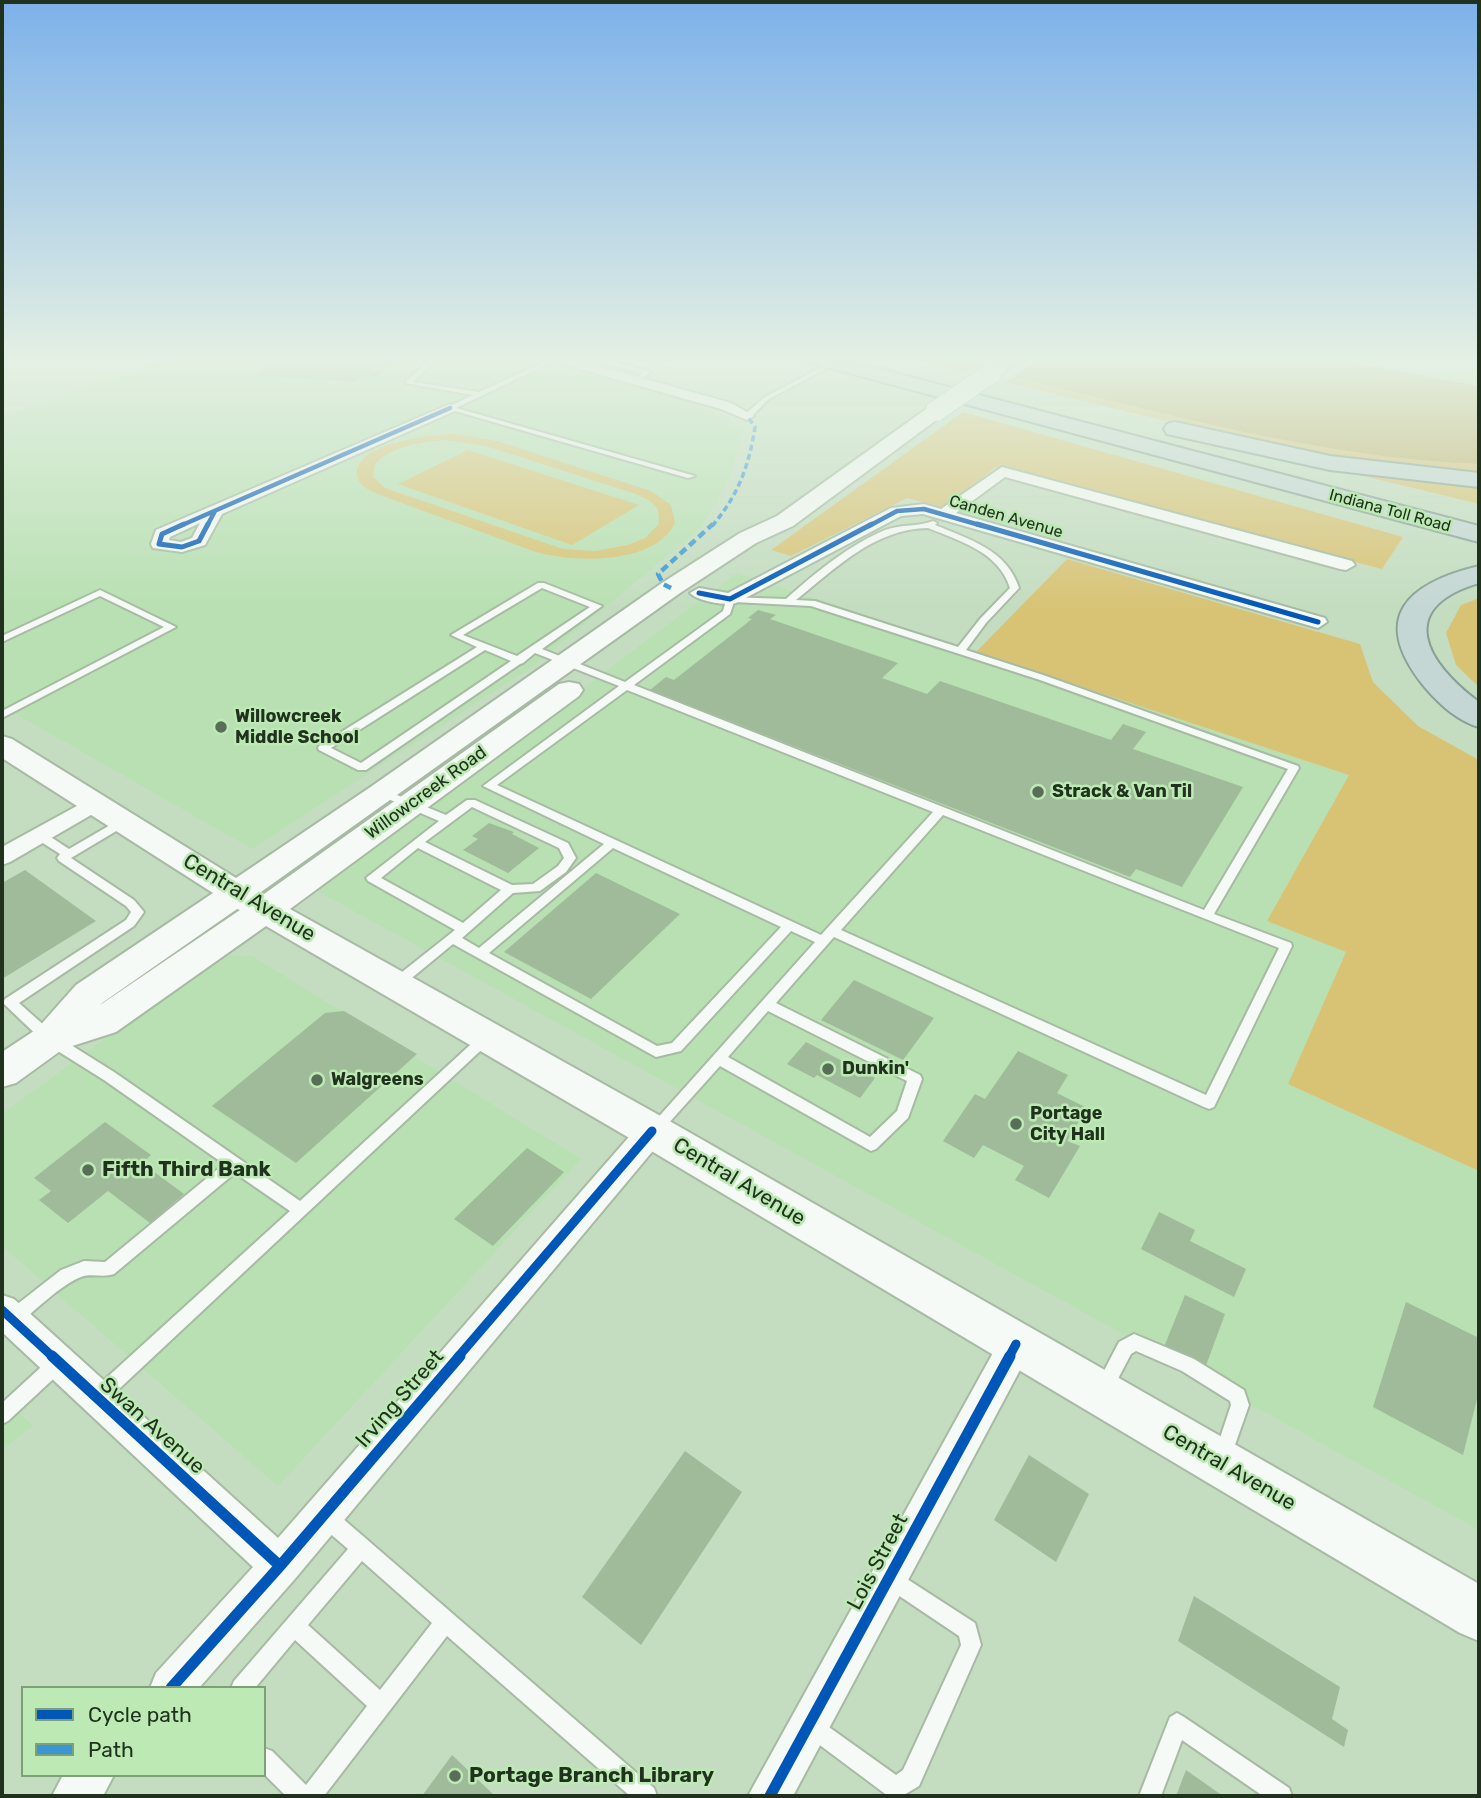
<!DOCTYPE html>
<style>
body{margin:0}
#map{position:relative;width:1481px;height:1798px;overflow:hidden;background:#c4ddc0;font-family:Rubik,sans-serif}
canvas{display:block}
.frame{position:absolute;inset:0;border:4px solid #20321d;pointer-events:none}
.legend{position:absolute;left:21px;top:1686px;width:245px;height:91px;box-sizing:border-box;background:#bce9b4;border:2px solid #7ea078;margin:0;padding:9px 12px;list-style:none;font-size:21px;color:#20321d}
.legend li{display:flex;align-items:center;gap:14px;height:35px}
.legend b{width:35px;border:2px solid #7ea078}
</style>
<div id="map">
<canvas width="1481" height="1798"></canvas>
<div class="frame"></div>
<ul class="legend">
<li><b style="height:9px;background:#0057b8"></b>Cycle path</li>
<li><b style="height:9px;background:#3a97d5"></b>Path</li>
</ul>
</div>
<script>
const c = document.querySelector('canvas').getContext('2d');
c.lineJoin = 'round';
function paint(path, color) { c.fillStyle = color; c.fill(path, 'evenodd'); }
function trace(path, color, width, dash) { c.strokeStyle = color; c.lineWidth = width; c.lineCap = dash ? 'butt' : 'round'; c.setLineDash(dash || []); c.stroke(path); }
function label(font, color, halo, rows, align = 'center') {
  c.font = font + ' Rubik,sans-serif'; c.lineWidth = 5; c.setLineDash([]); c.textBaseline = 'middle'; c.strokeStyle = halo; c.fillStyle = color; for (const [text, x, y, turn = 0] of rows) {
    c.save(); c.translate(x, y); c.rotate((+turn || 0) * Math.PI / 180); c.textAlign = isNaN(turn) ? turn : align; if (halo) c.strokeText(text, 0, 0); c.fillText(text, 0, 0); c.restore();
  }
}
paint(new Path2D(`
 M171,358H534L701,405L744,430L730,477L701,528L536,664L252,849L2,706V416Z
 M737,573L1349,775L1267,921L1346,952L1288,1084L1479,1171V1530L314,889Z
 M230,956H252L581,1159L278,1486L2,1246V1114L200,969Z
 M2,1397L33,1426L2,1450Z`), '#b8e0b2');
paint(new Path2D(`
 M913,358H957L979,364L965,372Z
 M1014,377C1167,414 1321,458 1479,464V475L1378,464L1270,446L1004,382Z
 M963,412L1403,537L1382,569L996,467L944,507L907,498L791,556L771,550Z
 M454,434L497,441L651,491L671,505L675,523C654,565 575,563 536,552L380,495C371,491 358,486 357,474C356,442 432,435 454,434ZM445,440L486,446L636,494L650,501L658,509L659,524L645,538L628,545L595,551L563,549L385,488L373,477L375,464C393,445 421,442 445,440Z
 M468,450L639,505L572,545L398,484Z
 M1318,465L1479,483V504Z
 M1067,559L1360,644L1373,682L1418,726L1479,760V1171L1288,1084L1346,952L1267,921L1349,775L976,652Z
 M1479,598V687L1456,665L1446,633L1461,605Z`), '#d8c375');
paint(new Path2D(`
 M1040,358H1328L1479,386V464C1321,458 1167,414 1014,377Z`), '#c1b067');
paint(new Path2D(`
 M335,358H401L388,367L372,368L369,370L383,371L378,376L364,375L356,382L255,375L272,361L326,365Z
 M629,358H676L658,366Z
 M758,610L776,615L770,619L898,663L882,678L927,694L940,681L1111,740L1123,724L1146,732L1133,749L1243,787L1182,887L1136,869L1130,877L650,690L666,677L674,680L752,619L748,618Z
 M489,823L514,832L512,834L539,848L508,873L463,850L478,839L472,836Z
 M25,870L96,921L2,979V883Z
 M596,873L680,914L591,999L504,952Z
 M854,980L934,1018L903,1060L821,1020Z
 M344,1011L417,1054L296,1163L212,1106L325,1013Z
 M806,1042L875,1078L860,1098L817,1075L814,1078L787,1064Z
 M1018,1051L1068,1075L1057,1093L1087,1108L1067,1141L1080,1146L1049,1198L1015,1180L1024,1166L983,1145L974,1158L943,1141L975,1094L985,1099Z
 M105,1122L151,1155L142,1163L184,1194L150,1223L108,1191L68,1223L39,1200L51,1191L34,1178Z
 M527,1148L564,1172L493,1246L454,1219Z
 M1159,1212L1195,1230L1190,1241L1246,1269L1234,1297L1141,1249Z
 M1185,1295L1225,1314L1205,1368L1164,1347Z
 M1406,1302L1479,1338V1391L1463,1455L1373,1407Z
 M685,1451L742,1492L641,1645L582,1597Z
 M1029,1455L1089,1494L1056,1562L994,1520Z
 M1194,1596L1340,1687L1332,1719L1348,1730L1344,1747L1178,1641Z
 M452,1755L495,1796H422Z
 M1186,1770L1223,1796H1176Z`), '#9fbb9a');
const service = new Path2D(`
 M430,358H437L413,382L479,392L553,358H561L456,408L695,476L688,478L448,409V407L473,395L405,383Z
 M608,360L651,372L637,382L634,380L643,373L608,364L583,367L580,365L591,361Z
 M833,361L835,362V364L769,399L750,418L743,416L765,397Z
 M933,521L937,523L935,525C969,539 1007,550 1019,588L986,623L966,650L1046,676L1298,766L1299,768L1214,914L1291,943L1292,946L1214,1107L1209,1109L1204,1107L834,937L776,1003L920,1075L922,1079L908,1118L876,1149L871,1151L720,1066L658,1135L653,1137L648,1135L646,1131L815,942L791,931L681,1051L656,1057L453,944L402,986H392L390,983L392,980L455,930L368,881L366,878L439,821L379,795L377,793L379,791H387L446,815L467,800H475L568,843L576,858L566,872L540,891L513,893L462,938L479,948L604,844L483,786L619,686L535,653L523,663L520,664L366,770H358L319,750L318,748L319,746L477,647L451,635L538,583H544L602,606L542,649L625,682L723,611L727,597L786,599C815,573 849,545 885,530C901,524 919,527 933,521ZM928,528C960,541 999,552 1010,588L980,619L958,647L815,601L796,600C836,568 874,529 928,528ZM542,588L590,607L517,656L463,635ZM734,602L811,606L1040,680L1288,769L1204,910L634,685L730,614ZM485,650L511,661L361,763L331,748ZM627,690L933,812L821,935L497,785ZM472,807L559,848L564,858L558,866L533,884L512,885L425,842ZM943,815L1279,948L1206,1095L841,930ZM418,848L501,890L463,923L381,878ZM613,848L781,927L672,1043L657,1046L489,953ZM768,1011L907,1081L897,1111L870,1137L728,1057Z
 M100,590L176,627L2,718V711L164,627L100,596L2,642V636Z
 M124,817L130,821L128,824L71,858L134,900L144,912L134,926L19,1003L55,1035L114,1072L300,1201L481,1035L486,1034L491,1035L493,1039L104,1403L98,1406L92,1403L89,1397L92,1391L290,1211L235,1173L114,1274C103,1278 91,1273 81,1277C62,1284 34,1311 18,1325L12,1327L6,1325L4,1319L6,1313L61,1270L84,1261L105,1262L224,1164L104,1080L45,1043L3,1003L5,999L126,920L131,912L126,906L59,861L57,858L60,854L35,838L33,835L35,832H43L69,849Z
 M1134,1334L1194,1359L1244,1390L1249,1405L1229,1462L1223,1465L1217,1462L1214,1456L1231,1405L1230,1401L1182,1371L1136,1351L1131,1354L1110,1394L1104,1396L1098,1394L1095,1388L1119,1342Z
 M58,1355L64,1357L67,1363L64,1369L8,1421L2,1424V1403L52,1357Z
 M327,1509L334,1511L654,1788L657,1796H630L447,1636L324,1796H286L264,1774V1748L272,1751L306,1785L367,1706L295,1640L255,1688H231L234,1681L348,1549L320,1525L318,1518L320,1511ZM362,1561L432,1623L380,1690L308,1625Z
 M890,1568L975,1623L981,1645L919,1786L902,1796H888L805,1734L801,1727L805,1720L812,1716L819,1720L896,1775L903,1770L961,1645L959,1636L883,1585L880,1578L883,1571Z
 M1177,1713L1184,1717L1289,1788L1292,1796H1263L1182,1740L1161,1796H1139L1170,1717Z`);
const minor = new Path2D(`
 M551,358H571L731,403L754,416L747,420L721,409L552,361Z
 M450,404L457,408L455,411L222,514L205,545L182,552L153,548L151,544L156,530ZM200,523L192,538L181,542L169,540L170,537Z
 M1002,467L1352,561L1355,565L1346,570L1340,569L1005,477L956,513L1325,618L1327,622L1318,628L1311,626L923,514L901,516L736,603C724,606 698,601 690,593L699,588L728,593L891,508L924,504L941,509Z
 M95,796L103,798L106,803L103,808L10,862L2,865V847Z
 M652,1119L662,1122L667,1131L662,1140L294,1580L199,1688H150L156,1673L253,1567L2,1332V1295L14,1299L278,1538L642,1122Z
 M1016,1328L1028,1333L1033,1344L1028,1355L793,1796H748L1004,1333Z
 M63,1775H114L103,1796H52Z`);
const secondary = new Path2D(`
 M1002,358H1022L997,377H985L982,373Z
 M936,405L943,407L946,411L943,415L793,526L756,543L680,593L261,892L264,894L559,684L569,682L579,684L583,690L579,696L290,909L666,1119L1479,1584V1641L1460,1633L638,1143L266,926L116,1032L63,1049L16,1083L2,1087V1052L37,1029L76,985L213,893L2,758V736L12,739L236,878L372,786L662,583L740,533L777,516L929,407ZM237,909L240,910L100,1005L102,1003Z`);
const motorway = new Path2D(`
 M805,358H838L1479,526V542L808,362Z
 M1175,422L1330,456L1479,473V487L1330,470L1167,434L1164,429L1167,424Z
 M1479,566V583C1394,608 1426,663 1479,702V727C1457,721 1437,702 1423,685C1369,617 1408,583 1479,566Z`);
trace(service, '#a7baa3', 4);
trace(minor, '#a7baa3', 4);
trace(secondary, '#a7baa3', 4);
trace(motorway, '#86a294', 4);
paint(service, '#f6faf6');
paint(minor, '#f6faf6');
paint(secondary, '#f6faf6');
paint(motorway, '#c5d7d4');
const secondaryBridge = new Path2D(`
 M936,411L991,373`);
trace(secondaryBridge, '#a7baa3', 22, []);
trace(secondaryBridge, '#f6faf6', 20);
trace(new Path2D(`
 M712,526C738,496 749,466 755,427L747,416`), '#3a97d5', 3.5, [6, 3.5]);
trace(new Path2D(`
 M671,588L663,584L658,574L713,524`), '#3a97d5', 4.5, [8, 4.5]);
trace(new Path2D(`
 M180,526L450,408
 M207,526L215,511
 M869,526L897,511L924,509L983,526`), '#0057b8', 4.5);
trace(new Path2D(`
 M184,524L162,534L159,544L182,547L199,541L208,524
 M977,524L1318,622
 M699,593L730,599L872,524`), '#0057b8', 5);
trace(new Path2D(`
 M2,1310L53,1357
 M458,1357L652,1131
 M1009,1357L1016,1344`), '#0057b8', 9);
trace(new Path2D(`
 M52,1356L280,1566
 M171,1688L280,1566L460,1356
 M770,1796L1010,1356`), '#0057b8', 11);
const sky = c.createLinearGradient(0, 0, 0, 610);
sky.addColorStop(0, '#7db1ea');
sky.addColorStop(0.59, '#e4f0e3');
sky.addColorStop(1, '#e4f0e300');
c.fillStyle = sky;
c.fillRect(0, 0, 1481, 610);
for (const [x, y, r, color] of [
 [221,727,7,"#596e56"],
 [1038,792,7,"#596e56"],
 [828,1069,7,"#596e56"],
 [317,1080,7,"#596e56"],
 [1016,1124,7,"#596e56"],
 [88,1170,7,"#596e56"],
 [455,1776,7,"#596e56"]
]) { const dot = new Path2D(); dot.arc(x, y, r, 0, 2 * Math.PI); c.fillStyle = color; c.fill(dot); trace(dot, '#bce9b4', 2.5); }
label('16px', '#20321d', '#bce9b4', [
 ["Indiana Toll Road",1390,511,15],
 ["Canden Avenue",1006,517,16]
]);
label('bold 18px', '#20321d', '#bce9b4', [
 ["Willowcreek",235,717],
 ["Middle School",235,738],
 ["Strack & Van Til",1052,792],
 ["Dunkin'",842,1069],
 ["Walgreens",331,1080],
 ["Portage",1030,1114],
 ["City Hall",1030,1135]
], 'left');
label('18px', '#20321d', '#bce9b4', [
 ["Willowcreek Road",426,793,-36]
]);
label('21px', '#20321d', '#bce9b4', [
 ["Central Avenue",249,898,31],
 ["Central Avenue",739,1182,31],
 ["Irving Street",400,1399,-49],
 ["Swan Avenue",152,1426,42],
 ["Central Avenue",1229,1468,30],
 ["Lois Street",878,1562,-62]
]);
label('bold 21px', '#20321d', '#bce9b4', [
 ["Fifth Third Bank",102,1170],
 ["Portage Branch Library",469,1776]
], 'left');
</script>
